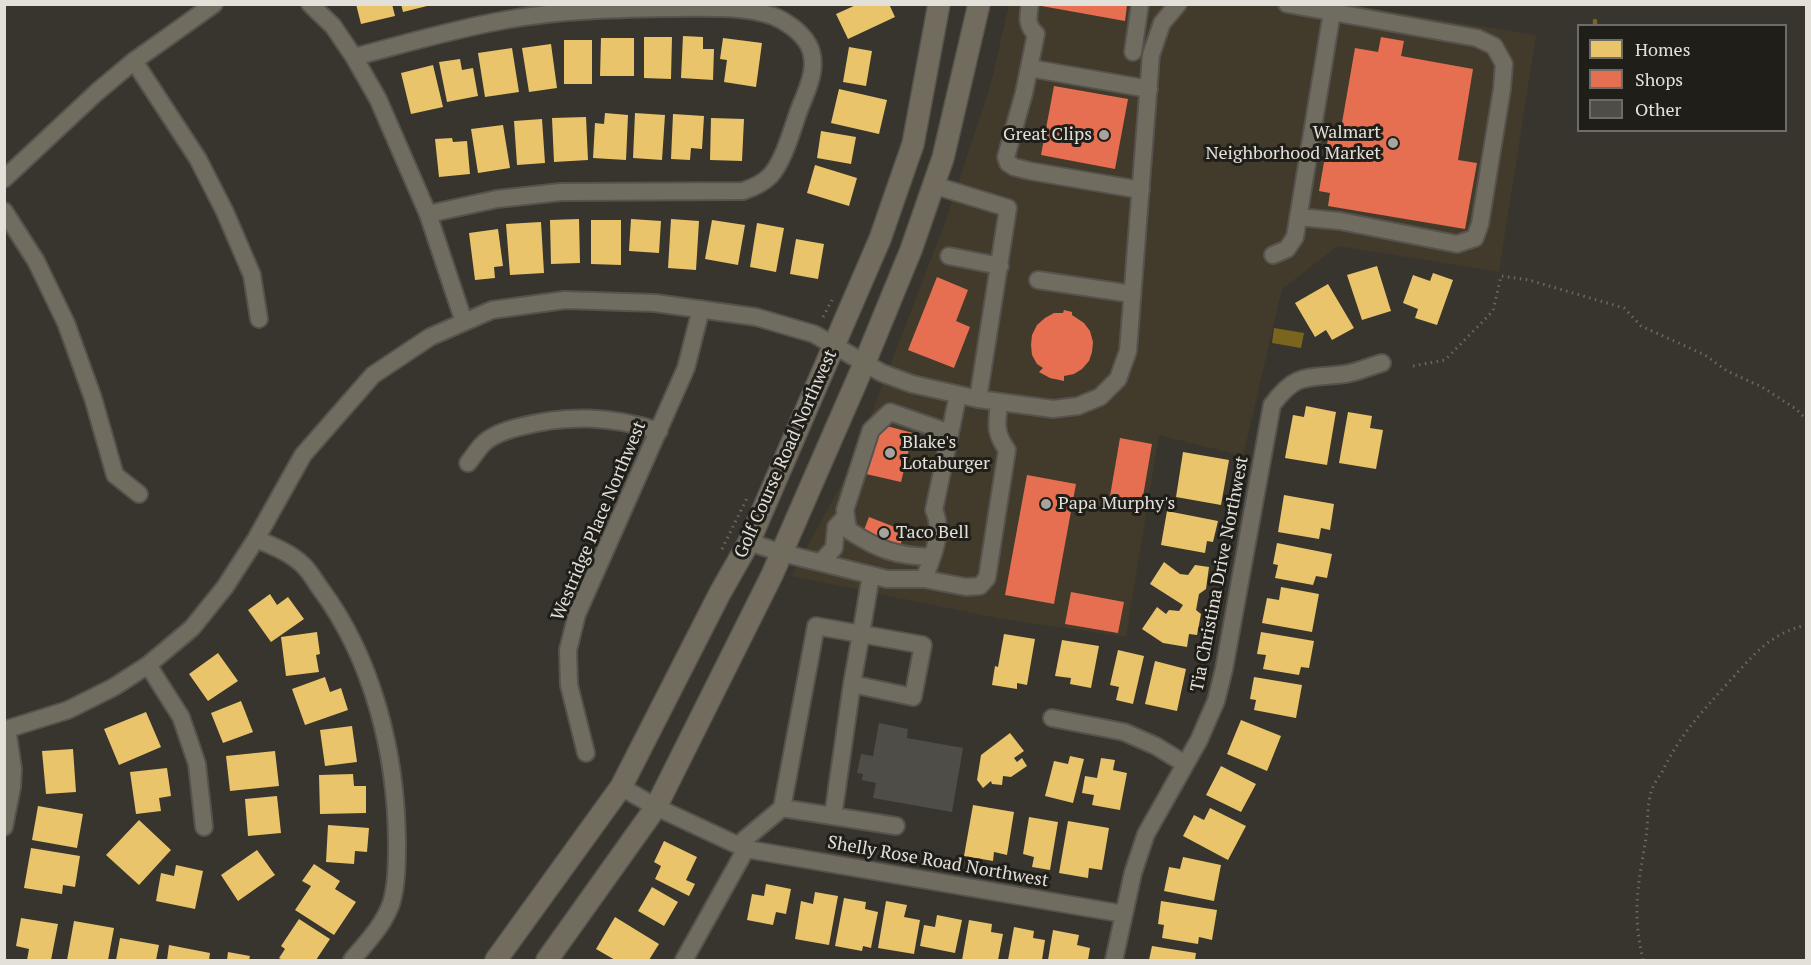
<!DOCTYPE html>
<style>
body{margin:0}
#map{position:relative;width:1811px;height:965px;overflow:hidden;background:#38352e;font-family:"PT Serif",serif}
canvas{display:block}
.frame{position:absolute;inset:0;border:6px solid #e3e0d9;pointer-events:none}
.legend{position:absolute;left:1577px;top:24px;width:210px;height:108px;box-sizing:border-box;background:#201e19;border:2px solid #6e6c66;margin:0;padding:8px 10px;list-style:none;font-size:18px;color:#e3e0d9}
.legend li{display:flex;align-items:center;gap:12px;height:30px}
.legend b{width:30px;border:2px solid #6e6c66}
</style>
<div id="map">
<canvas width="1811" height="965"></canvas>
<div class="frame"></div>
<ul class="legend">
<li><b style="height:16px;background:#e9c46a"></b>Homes</li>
<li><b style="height:16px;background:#e76f51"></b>Shops</li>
<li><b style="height:16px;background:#4f4d47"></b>Other</li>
</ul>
</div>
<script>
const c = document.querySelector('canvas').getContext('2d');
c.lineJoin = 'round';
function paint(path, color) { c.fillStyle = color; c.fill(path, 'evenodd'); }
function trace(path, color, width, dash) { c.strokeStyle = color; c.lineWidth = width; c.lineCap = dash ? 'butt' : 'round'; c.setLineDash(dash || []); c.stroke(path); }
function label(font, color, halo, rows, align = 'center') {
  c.font = font + ' "PT Serif",serif'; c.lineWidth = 6; c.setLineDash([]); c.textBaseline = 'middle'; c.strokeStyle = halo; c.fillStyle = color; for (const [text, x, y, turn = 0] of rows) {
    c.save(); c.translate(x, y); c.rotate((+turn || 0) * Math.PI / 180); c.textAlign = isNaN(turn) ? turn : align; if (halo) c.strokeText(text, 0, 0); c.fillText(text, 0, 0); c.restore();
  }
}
paint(new Path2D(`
 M1009,5H1354L1536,35L1499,272L1338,246L1282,289L1243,456L1159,435L1126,637L1002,619L791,576L851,467L946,220L990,87Z`), '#423b2b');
paint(new Path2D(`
 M1274,328L1304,333L1301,348L1272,343Z`), '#7b641e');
paint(new Path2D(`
 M356,4H392L395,16L361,24Z
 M401,4H431V5L403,12Z
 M879,4H889L895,17L848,39L836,14L856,5Z
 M683,36L703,37V49H714L713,80L681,78Z
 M644,37H672L671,79L644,78Z
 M601,38H634V76H600Z
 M723,38L762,43L756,87L724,82L727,60L720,59Z
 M564,40H592V84H564Z
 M551,44L557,88L529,92L522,48Z
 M849,47L872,51L866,86L843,82Z
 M512,48L519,92L485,97L478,53Z
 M460,59L462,70L473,68L478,96L447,102L439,62Z
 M433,65L443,107L411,114L401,73Z
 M839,89L887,100L879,134L831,123Z
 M605,113L628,115L626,160L593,158L595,123L604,124Z
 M635,113L665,115L662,160L633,158Z
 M673,114L704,116L702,149L691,148L690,160L671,159Z
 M586,117L588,160L554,162L552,118Z
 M711,118L744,119L742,161L710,160Z
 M542,119L545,163L517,165L514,121Z
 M503,125L510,168L478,173L471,129Z
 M821,131L856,137L851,164L817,158Z
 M452,138L453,142L467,141L470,174L439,177L435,139Z
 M815,165L857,178L849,206L807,193Z
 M579,219L580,263L551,264L550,220Z
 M631,219L661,221L659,253L629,251Z
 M671,219L699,221L696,270L668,268Z
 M591,220H621V265L591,264Z
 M712,220L745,225L738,265L705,259Z
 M541,222L544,273L510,275L506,224Z
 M757,223L784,228L776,272L750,267Z
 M498,229L503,266L494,267L495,278L475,280L469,233Z
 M796,239L824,244L818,279L790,274Z
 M1377,266L1391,311L1362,320L1347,275Z
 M1433,273L1453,280L1437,325L1415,318L1418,309L1403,303L1413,275L1430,281Z
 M1328,284L1354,328L1332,340L1326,330L1315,337L1295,303Z
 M1306,406L1336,412L1327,465L1285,458L1293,415L1304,417Z
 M1348,412L1372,416L1370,428L1383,430L1376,469L1339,463Z
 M1183,452L1229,460L1221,505L1176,497Z
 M1284,495L1334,504L1330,530L1321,528L1319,539L1278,532Z
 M1167,511L1218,521L1213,542L1207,541L1205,553L1161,545Z
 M1277,543L1332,554L1327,578L1316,576L1313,585L1275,578L1278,565L1273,564Z
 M1164,562L1180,574L1188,575L1195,565L1209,567L1206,589L1199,594L1196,610L1201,614L1197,635L1189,634L1187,647L1163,643L1142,629L1157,607L1166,614L1169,610L1179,611L1183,605L1150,584Z
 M1281,587L1319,594L1312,632L1262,623L1267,598L1279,600Z
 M270,594L277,605L288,597L304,619L271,642L248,610Z
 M317,632L320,654L316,655L319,672L286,676L281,637Z
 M1261,632L1314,641L1309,668L1301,667L1299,675L1263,669L1266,655L1257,654Z
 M1004,634L1035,639L1027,685L1017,683V689L992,685L995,666L998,667Z
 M1062,640L1099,646L1091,688L1070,684L1071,678L1055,676Z
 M1118,650L1144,656L1133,704L1116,700L1119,687L1110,685Z
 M218,653L238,681L208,701L189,674Z
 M1155,661L1186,669L1177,711L1145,704Z
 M325,677L330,692L341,688L348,710L305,725L292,689Z
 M1254,677L1302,685L1296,718L1254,710L1256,700L1250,699Z
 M241,701L253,732L223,743L211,713Z
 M146,712L161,747L119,765L104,729Z
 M1241,720L1281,736L1267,771L1227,754Z
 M352,726L357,762L325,766L320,730Z
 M1010,733L1024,751L1014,758L1017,762L1022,758L1027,766L1011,777L1003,776L1002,785L992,784L991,781L983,788L977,780L981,755Z
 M73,749L76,792L46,794L42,751Z
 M275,751L279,786L230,791L226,756Z
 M1070,756L1084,759L1073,803L1045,796L1054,761L1068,764Z
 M1101,758L1115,760L1113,770L1127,773L1120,810L1092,805L1094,795L1082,793L1085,776L1097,778Z
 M1221,766L1256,784L1241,812L1206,795Z
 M167,768L171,796L159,798L161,811L136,814L130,772Z
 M353,774L354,786H366V813L320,814L319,775Z
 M277,796L281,833L248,836L245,799Z
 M973,805L1014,812L1007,855L994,852L993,861L964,856Z
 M38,806L83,814L77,848L32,840Z
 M1210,808L1246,826L1228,860L1183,836L1194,815L1204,820Z
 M1029,817L1058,822L1050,870L1032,867L1034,857L1023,854Z
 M139,820L171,850L139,885L106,855Z
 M1068,821L1109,828L1102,870L1089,868L1088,878L1059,873Z
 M328,825L369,828L367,852L355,851L354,864L326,862Z
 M664,841L697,857L686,880L695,884L689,896L655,879L661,866L654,862Z
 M31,848L80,856L75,887L63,885L62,894L24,888Z
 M257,850L275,875L238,901L221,875Z
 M1183,857L1221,865L1214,901L1164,891L1169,867L1180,869Z
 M314,864L340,881L335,889L356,902L334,935L295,910L311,886L302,881Z
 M176,865L203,871L195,909L156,901L161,873L174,876Z
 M766,884L791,889L786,914L776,912L773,925L747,920L752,894L764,896Z
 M652,887L678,902L664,926L638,911Z
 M815,892L838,896L829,945L795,939L801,901L813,904Z
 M844,898L866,902L865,909L878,912L871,948L863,946L862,951L835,946Z
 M886,901L907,905L904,917L920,920L914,954L878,948Z
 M1161,901L1217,910L1212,940L1199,937L1198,944L1162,938L1164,925L1158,924Z
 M937,915L962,920L955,953L920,946L924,925L935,927Z
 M615,917L659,944L649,960L635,959L634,960H615L596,949Z
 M21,918L58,924L51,960H27L29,949L16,946Z
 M299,919L330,939L316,960H283L279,958L285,949L281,946Z
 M969,920L992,924L991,932L1003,934L998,960H962Z
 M74,921L114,928L108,960H67Z
 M1014,927L1034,931L1033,938L1045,940L1042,960H1008Z
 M1053,930L1079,935L1077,945L1090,948L1088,960H1048Z
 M120,938L159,945L156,960H116Z
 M169,945L210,953L209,960H167Z
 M1152,946L1196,953L1195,960H1149Z
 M228,952L250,956L249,960H227Z`), '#e9c46a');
paint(new Path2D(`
 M1036,5H1127L1125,21Z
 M1381,37L1404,41L1401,56L1473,69L1458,160L1477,163L1465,229L1328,206L1330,193L1319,191L1328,139L1339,140L1355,48L1378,52Z
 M1054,86L1128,99L1115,169L1041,155Z
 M937,277L968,290L956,321L970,327L954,368L908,350Z
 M1064,310L1072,312V315L1084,323L1090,331L1093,342L1092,352L1089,361L1082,369L1074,374L1064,376V381L1050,378L1039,372L1043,368L1037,364L1032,355L1031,345L1032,335L1037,325L1045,318L1054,313H1063Z
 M879,424L913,433L901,482L866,474Z
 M1120,438L1152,444L1142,502L1110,496Z
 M1027,475L1076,484L1054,604L1005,595Z
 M869,517L905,531L899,549L862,535Z
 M1071,592L1124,602L1118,633L1065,624Z`), '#e76f51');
trace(new Path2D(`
 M1595,21V26`), '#7b641e', 4.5);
paint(new Path2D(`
 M879,723L908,729L907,738L963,748L952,812L873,798L876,783L862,780L863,774L857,773L861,754L873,756Z`), '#4f4d47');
const minor = new Path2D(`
 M310,4L333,26L354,57L378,99L428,214L464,322
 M1030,4C1028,17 1026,25 1036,34L1024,93L1006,157L1008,163L1014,167L1030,171L1141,190
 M1287,4L1477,38L1494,46L1504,64L1502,89L1480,224L1475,238L1457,244L1340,221L1298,217
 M1133,52L1140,4
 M354,57C404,44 454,29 505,20C558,10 614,9 668,8C702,8 740,5 773,16C786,21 801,32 808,44C819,64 809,86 801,105C793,125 785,160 770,176C763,183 752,188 743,191L561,192L497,199L428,214
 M134,61L198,159L225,212L252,275L259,319
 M1029,68L1149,89
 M4,179L97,92L134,61L214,4
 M933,185L1008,208L978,399
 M4,211L36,261L66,323L93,398L115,475L139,494
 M1273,255L1287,249L1295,237L1332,12
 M949,256L1000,266
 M1038,280L1132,294
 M468,463C473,457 477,450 482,445C491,435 507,430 519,427C567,414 611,416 659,431
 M256,539C273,546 291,553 304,566C310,572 315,581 320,588C373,659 396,753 397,841C397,861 397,885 391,904C383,926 366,943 352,960
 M749,542L782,553L887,579H924C932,558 944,532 934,510L958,395
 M932,557C896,556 879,550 848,530L845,510L871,430L890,412L950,433
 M821,562L834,548L836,527L846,516
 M924,579L966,587L980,586L987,578L1007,450C994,431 997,424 999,402
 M148,665L181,717L197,764L204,827
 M1052,718L1124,732L1156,746L1185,764
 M4,730L68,710L114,687L148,665L192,628L225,587L256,539L303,455L373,375L430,337L492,310L565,300L655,303L756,317L814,334L882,373L912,384L978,399L1053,409L1078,406L1100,397L1118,379L1128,351L1151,55L1162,23L1178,4
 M586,753L569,685L568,650L577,614L686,368L701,309
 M621,787L656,807L746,849L1124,914
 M782,808L816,626L861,634L871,575
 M833,816L852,684L913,697L923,645L861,634L852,684
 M4,827L12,787L13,769L7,729
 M738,845L782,808L896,826
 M684,960L746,849
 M1114,960L1133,873L1146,834L1199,740L1216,701L1224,669L1272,405C1297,371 1308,379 1345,374C1358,372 1370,366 1382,363`);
const major = new Path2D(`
 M496,960L621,787L720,593L749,542L880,239L913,144L939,4
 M547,960L656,807L772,575L865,362L911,250L943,158L979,4`);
trace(minor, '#56534e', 20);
trace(major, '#56534e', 24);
trace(new Path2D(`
 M1806,4V5
 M823,317L832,300
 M1413,366L1445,360L1493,311L1501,276L1529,280L1624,308L1641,326L1705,355L1727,371L1762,387L1796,409L1806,419
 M722,549L748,496
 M1643,960C1632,912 1638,885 1646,838C1648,823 1647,806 1651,792C1653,785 1658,778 1662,772C1680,735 1700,714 1727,684C1754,655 1767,635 1806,625`), '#6b685f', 3, [1.5, 4.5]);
trace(minor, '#716c60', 16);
trace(major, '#716c5e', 21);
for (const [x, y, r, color] of [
 [1104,135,6,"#a7a49d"],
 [1393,143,6,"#a7a49d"],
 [890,453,6,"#a7a49d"],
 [1046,504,6,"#a7a49d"],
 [884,533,6,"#a7a49d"]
]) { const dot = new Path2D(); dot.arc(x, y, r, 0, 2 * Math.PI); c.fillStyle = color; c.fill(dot); trace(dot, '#201e19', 2); }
label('18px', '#e3e0d9', '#201e19', [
 ["Walmart",1381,133,"right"],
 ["Neighborhood Market",1381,154,"right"],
 ["Great Clips",1092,135,"right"],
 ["Blake's",902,443],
 ["Lotaburger",902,464],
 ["Papa Murphy's",1058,504],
 ["Taco Bell",896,533]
], 'left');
label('18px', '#e3e0d9', '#201e19', [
 ["Golf Course Road Northwest",786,454,-66],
 ["Westridge Place Northwest",599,521,-67],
 ["Tia Christina Drive Northwest",1220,574,-79],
 ["Shelly Rose Road Northwest",938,862,10]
]);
</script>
